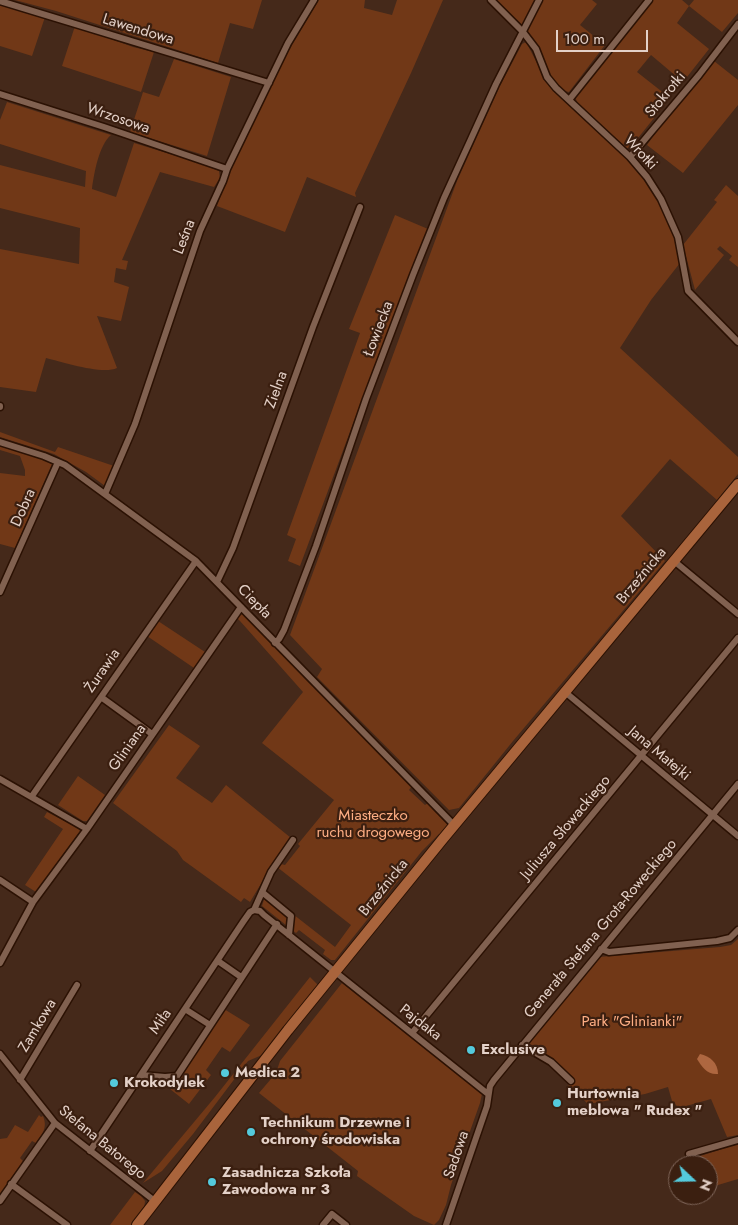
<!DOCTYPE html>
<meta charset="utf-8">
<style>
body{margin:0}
#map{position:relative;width:738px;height:1225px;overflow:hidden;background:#45291a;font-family:Jost,sans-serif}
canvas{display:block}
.north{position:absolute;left:668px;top:1155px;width:50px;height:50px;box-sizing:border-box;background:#3b1f10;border:1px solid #7f665a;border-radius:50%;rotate:111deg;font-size:14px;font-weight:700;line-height:20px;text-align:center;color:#e4d1c8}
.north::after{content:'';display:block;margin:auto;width:18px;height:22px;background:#54cadc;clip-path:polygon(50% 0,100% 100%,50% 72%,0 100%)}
.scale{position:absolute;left:556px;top:30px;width:92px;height:22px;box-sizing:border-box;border:2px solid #e4d1c8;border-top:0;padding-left:6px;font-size:15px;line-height:18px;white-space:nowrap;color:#e4d1c8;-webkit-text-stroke:4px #3b1f10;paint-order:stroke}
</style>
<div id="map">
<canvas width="738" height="1225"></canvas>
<div class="north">N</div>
<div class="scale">100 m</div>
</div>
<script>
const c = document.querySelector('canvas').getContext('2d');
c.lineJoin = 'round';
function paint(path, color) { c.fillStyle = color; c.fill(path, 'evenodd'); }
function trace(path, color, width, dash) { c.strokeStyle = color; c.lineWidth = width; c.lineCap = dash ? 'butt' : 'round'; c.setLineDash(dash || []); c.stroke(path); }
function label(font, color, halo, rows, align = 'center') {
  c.font = font + ' Jost,sans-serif'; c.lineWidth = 4.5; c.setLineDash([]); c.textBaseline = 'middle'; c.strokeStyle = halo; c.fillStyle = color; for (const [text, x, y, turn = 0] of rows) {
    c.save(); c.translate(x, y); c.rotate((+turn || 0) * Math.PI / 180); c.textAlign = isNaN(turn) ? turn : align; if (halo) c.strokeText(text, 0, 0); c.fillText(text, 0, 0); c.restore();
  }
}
paint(new Path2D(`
 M15,0H262L253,29L230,23L218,63L56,11Z
 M319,0H365L364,8L392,15L397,0H443L411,73L355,193L356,197L307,177L285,232L217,206L232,163L279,67Z
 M494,0H536L523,26Z
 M542,0H592L597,4L580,25L605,45L569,92C550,89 548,65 540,51C536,43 531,37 527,30Z
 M653,0H682L689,6L694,0H738V13L722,32L689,6L677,23L709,49L683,82L651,55L637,72L670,98L630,148H627L579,106L575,97Z
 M0,4L45,17L32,56L0,46Z
 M75,26L133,47L154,52L141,92L62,66Z
 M526,42L548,84L588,123L637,167L663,207L676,241L680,263L651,300L620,348L738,457V474L717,500L670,459L621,516L665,561L513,741L459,808L449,810L317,677L322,669L290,635L457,181L500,86L522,44Z
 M174,59L231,77L207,156L130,132L143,92L159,97Z
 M714,61L738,80V105L683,173L647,145L663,122Z
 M7,102L111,135C99,145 94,173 92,189L116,197L134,143L200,163L219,171L220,178L214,187L160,172L122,260L128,261L126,270L116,268L114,282L129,287L121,321L97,316L117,368C102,375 63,362 46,358L36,392L0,387V249L79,264L80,228L0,208V165L85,187L86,171L0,144V120Z
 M726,185L738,196V267L729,260L732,256L720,246L717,249L724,255L695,290L683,245L717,202L714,200Z
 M395,215L428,229L380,351L300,566L288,561L296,539L287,535L360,333L349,329Z
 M0,432L55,452L58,447L114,466L111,476L105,486L86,472L54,454L0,437Z
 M0,445L48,461L52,464L15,548L0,544V473L25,476V470L20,456L0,450Z
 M242,614L247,616L412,786L409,790L425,805L428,803L447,824V827L441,835L439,834L422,851L335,960H331L323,954L325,950L299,930L296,933L262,906L266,893L335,947L351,925L277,867L281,864L285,865L300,846L298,844L334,800L262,743L303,692L240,621L237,618Z
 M158,621L205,652L194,668L147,636Z
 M169,725L200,746L176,778L212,803L226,785L291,838L265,877L250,902L244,898L241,902L183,860L177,851L113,803Z
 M78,776L105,795L87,821H83L58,805Z
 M47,812L78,828L80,831L36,892L25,885L63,829L44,817Z
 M738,939V1135L727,1137L711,1099L679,1108L672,1101L668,1087L645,1094L588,1104L568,1085L573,1079L524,1045L599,957L720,947L731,945Z
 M310,977L319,986L262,1055L248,1061L193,1134L162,1171L143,1183L215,1097Z
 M342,983L482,1094L480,1103L451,1185L446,1205L439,1220L434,1225L414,1216L357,1176L358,1171L259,1093L276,1073L280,1061Z
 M224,1009L250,1025L230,1052L222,1047L206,1070L211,1075L189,1104L170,1089Z
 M39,1115L41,1117L43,1116C48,1128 42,1134 36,1143L32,1141L20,1158L23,1161L0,1194V1139L7,1138L15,1125L28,1132Z
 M738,1144V1179L708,1188V1165H697L694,1158Z
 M135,1192L141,1196L145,1201L144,1210L132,1225H110Z`), '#713817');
paint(new Path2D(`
 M700,1054C710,1056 718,1063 718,1074C707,1075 702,1067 697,1059Z`), '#ae6740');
const street = new Path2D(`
 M491,0L523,32L536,49L547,77L556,88L630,157L647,177L661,199L678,237L688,291L738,342
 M0,1L269,83
 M0,94L104,127L227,169
 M569,100L649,0
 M630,157L699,75L738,24
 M0,406V407
 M0,442L44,456L65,465L196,561L455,826
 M105,494L135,424L200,231L223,181L227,169L288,43L314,0
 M674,561L738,614
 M217,582L233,548L313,327L360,207
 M0,592L58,462
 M275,643L279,639L284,630L316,546L366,399L413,275L444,198L471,139L496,84L539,0
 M565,692L738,836
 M101,697L152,734
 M0,779L87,829
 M32,796L196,561
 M0,880L33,902
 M262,892L291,916L289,935
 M254,910L260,911L264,915L488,1094
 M601,949L609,952L717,941L730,938L738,930
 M218,961L241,977
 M0,963L33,902L87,829L241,607
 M185,1009L210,1025
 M412,1033L738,638
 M522,1045L551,1062L571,1081
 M0,1054L55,1123L156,1202
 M141,1075L165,1077L177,1076L277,924
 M20,1080L77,985
 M90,1151L243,922L250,912L254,910L271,872L293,840
 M689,1154L738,1140
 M11,1184L67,1225
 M0,1201L55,1123
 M323,1225L332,1214L346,1225
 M446,1225L487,1106L490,1086L494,1080L738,784`);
const primary = new Path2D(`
 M137,1225L288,1030L442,840L738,484`);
trace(street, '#2b1103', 9);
trace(primary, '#2b1103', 12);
trace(street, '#816150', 6);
trace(primary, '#a9643c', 10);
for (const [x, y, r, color] of [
 [471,1050,5,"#54cadc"],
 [225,1073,5,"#54cadc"],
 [114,1083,5,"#54cadc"],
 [557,1103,5,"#54cadc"],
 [251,1132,5,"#54cadc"],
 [212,1182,5,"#54cadc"]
]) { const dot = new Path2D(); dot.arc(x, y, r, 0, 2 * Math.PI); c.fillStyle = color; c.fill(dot); trace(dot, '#3b1f10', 2); }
label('15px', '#e4d1c8', '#3b1f10', [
 ["Lawendowa",138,30,17],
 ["Stokrotki",666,95,-50],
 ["Wrzosowa",118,119,19],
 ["Wrotki",640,153,47],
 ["Leśna",185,237,-69],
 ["Łowiecka",379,329,-69],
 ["Zielna",277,390,-70],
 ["Dobra",24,508,-66],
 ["Brzeźnicka",642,576,-50],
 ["Ciepła",254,602,46],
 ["Żurawia",103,671,-55],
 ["Gliniana",128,748,-55],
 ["Jana Matejki",659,754,40],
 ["Juliusza Słowackiego",566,828,-50],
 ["Brzeźnicka",384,888,-51],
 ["Generała Stefana Grota-Roweckiego",601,929,-50],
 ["Miła",161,1022,-56],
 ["Pajdaka",420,1023,38],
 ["Zamkowa",38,1026,-59],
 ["Stefana Batorego",102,1143,39],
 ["Sadowa",457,1155,-71]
]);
label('15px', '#feae84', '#3b1f10', [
 ["Miasteczko",373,816],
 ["ruchu drogowego",373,833],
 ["Park \"Glinianki\"",632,1022]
]);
label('bold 15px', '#e4d1c8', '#3b1f10', [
 ["Exclusive",481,1050],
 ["Medica 2",235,1073],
 ["Krokodylek",124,1083],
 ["Hurtownia",567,1094],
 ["meblowa \" Rudex \"",567,1111],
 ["Technikum Drzewne i",261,1123],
 ["ochrony środowiska",261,1140],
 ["Zasadnicza Szkoła",222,1173],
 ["Zawodowa nr 3",222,1190]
], 'left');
</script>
